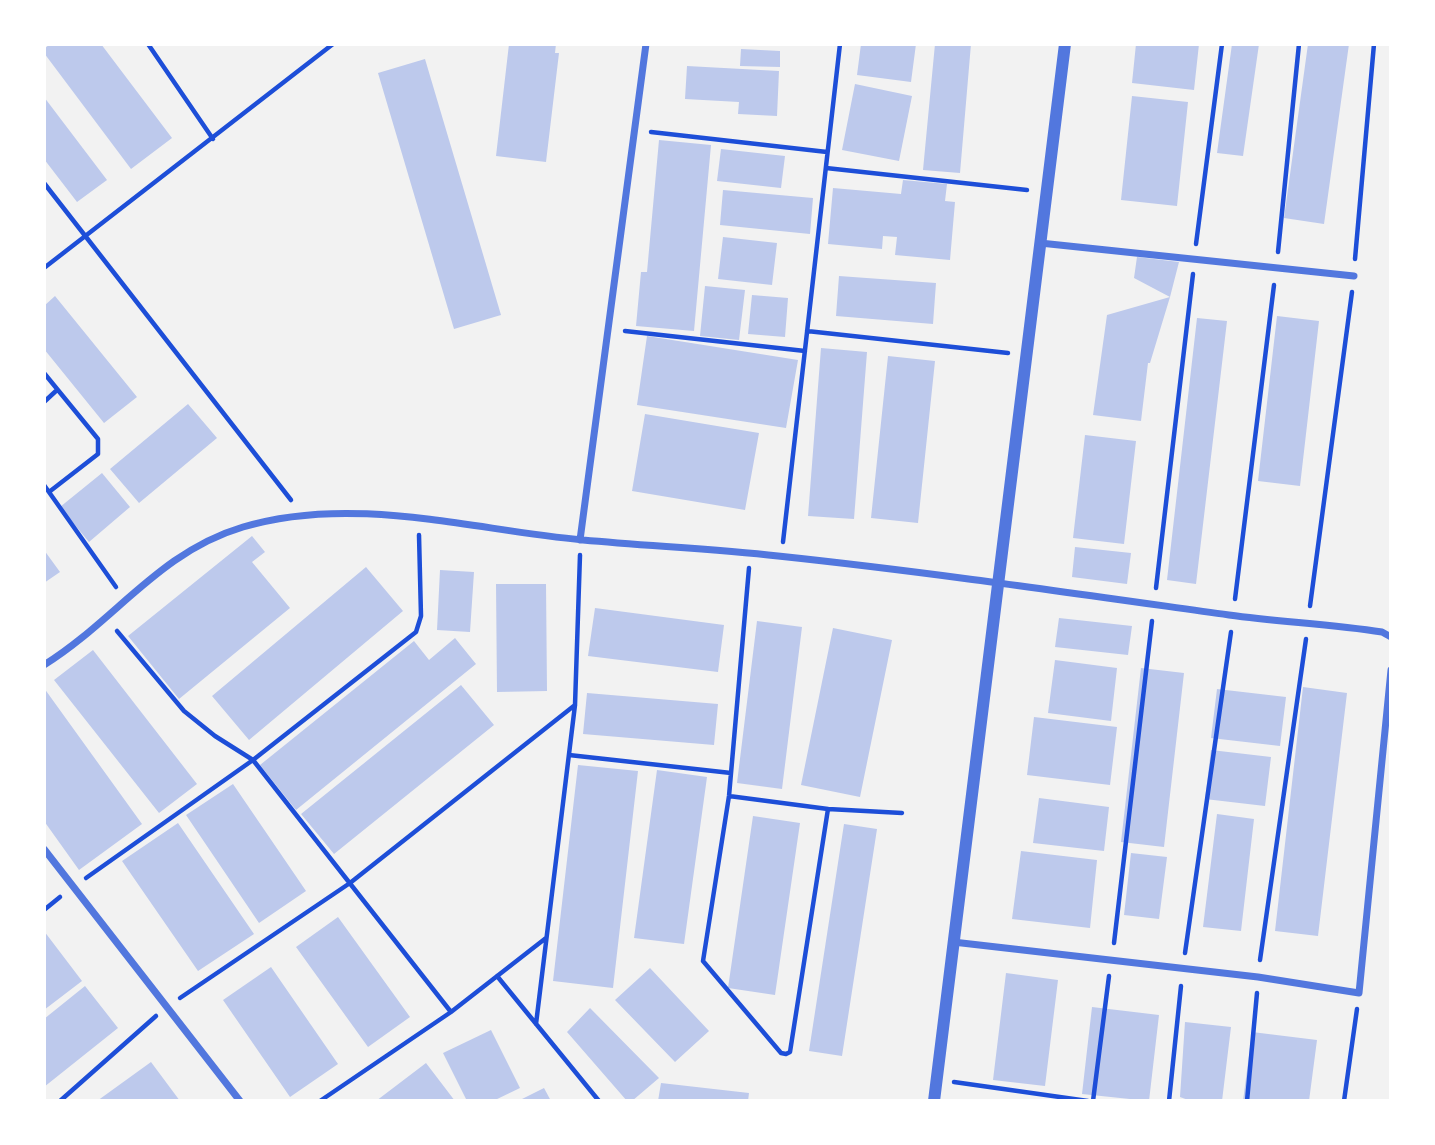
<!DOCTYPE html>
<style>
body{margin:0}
#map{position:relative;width:1435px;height:1145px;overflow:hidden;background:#f2f2f2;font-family:Roboto,sans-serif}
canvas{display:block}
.frame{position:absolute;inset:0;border:46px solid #fff;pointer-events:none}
</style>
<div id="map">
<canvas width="1435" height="1145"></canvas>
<div class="frame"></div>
</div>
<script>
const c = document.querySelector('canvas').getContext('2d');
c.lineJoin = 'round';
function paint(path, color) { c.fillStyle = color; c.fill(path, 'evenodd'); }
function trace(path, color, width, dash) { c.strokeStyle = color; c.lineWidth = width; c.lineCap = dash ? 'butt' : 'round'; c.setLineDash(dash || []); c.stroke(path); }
paint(new Path2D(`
 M50,44H101L172,138L131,169L44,53V49Z
 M509,44H556L555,53H559L546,162L496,156Z
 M861,44H916L911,82L857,75Z
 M935,44H971L960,173L923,170Z
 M1136,44H1199L1194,90L1132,83Z
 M1232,44H1259L1243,156L1217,153Z
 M1308,44H1349L1324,224L1284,218Z
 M741,49L780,51V67L740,66Z
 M425,59L501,315L454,329L378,73Z
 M687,66L779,71L777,116L738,114L739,102L685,99Z
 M855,84L912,96L899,161L842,150Z
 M1132,96L1188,102L1177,206L1121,200Z
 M44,97L107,180L77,202L44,159Z
 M659,140L711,145L694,331L636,326L641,272H647Z
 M721,149L785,156L781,188L717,181Z
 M903,180L947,184L945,201L955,202L950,260L895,255L897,237L883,236L882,249L828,244L833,188L901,194Z
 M723,190L813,198L810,234L720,225Z
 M723,237L777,243L772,285L718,279Z
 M1137,257L1179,262L1170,297L1150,363H1148L1141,421L1093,415L1107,315L1170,297L1134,278Z
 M839,276L936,283L933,324L836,316Z
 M705,286L745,290L739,340L700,336Z
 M752,295L788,298L785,337L748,334Z
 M55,296L137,397L104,423L44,349V306Z
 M1277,316L1319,321L1300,486L1258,481Z
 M1197,318L1227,321L1196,584L1167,580Z
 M647,336L798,360L786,428L637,405Z
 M821,348L867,352L854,519L808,516Z
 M888,356L935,361L918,523L871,518Z
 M188,404L217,438L139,503L110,469Z
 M645,414L759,433L745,510L632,491Z
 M1085,435L1136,441L1124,544L1073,538Z
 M102,473L130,507L89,542L60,507Z
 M252,536L265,552L252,562L290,608L179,699L128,636Z
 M1075,547L1131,553L1127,584L1072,577Z
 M44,550L60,572L44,583Z
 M366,567L403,611L249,740L212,696Z
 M440,570L474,572L470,632L437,630Z
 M496,584H546L547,691L497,692Z
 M595,608L724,625L718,672L588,656Z
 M1059,618L1132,626L1128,655L1055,647Z
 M757,621L802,627L782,789L737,783Z
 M833,628L892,640L860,797L801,785Z
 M455,638L476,664L296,810L260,765L414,641L429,660Z
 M93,650L197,784L159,813L54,680Z
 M1055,660L1117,668L1111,721L1048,713Z
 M1141,668L1184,673L1164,847L1121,842Z
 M461,685L494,725L334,854L301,814Z
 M1303,687L1347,693L1318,936L1275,931Z
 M44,688L142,824L79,870L44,821Z
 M1217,689L1286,697L1280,746L1211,738Z
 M587,693L718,704L714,745L583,734Z
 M1034,717L1117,727L1110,785L1027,775Z
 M1211,750L1271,757L1265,806L1205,799Z
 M578,765L638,771L613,988L553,981Z
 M657,770L707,777L684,944L634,938Z
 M233,784L306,891L259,923L186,815Z
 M1039,798L1109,807L1104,851L1033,843Z
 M1217,814L1254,819L1241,931L1203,927Z
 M753,816L800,823L775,995L728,988Z
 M178,823L254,934L198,971L122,861Z
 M844,824L877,829L842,1056L809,1051Z
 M1021,851L1097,860L1090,928L1012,919Z
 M1131,853L1167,857L1159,919L1124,915Z
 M338,917L410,1017L368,1047L296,947Z
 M44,931L82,981L44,1010Z
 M271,967L338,1064L290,1097L223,1000Z
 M650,968L709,1031L675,1062L615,1000Z
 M1006,973L1058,980L1045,1086L993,1080Z
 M85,986L118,1028L44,1087V1019Z
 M1092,1007L1159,1015L1149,1101L1082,1094Z
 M590,1008L659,1078L632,1101H627L567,1032Z
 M1185,1022L1231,1027L1222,1101H1191L1180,1097Z
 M491,1030L520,1088L493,1101H467L443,1053Z
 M1252,1032L1317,1040L1309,1101H1243Z
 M151,1062L180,1101H97Z
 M426,1063L455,1101H376Z
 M661,1083L749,1093L748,1101H658Z
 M544,1088L551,1101H518Z`), '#bdc9ec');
trace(new Path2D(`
 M148,44L213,139
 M651,132L827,152
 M826,168L1027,190
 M44,183L291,500
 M1196,244L1222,44
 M1278,252L1299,44
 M1355,259L1374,44
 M44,268L333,44
 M625,331L805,351
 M807,331L1008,353
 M44,373L98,439V454L49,492
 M44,402L57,390
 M44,485L116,587
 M783,542L840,44
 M749,568L729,796L703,961L781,1053L786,1054L790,1052L828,809
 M1156,588L1193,274
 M1235,599L1274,285
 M1310,606L1352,292
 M117,631L184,711L215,736L253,760L451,1012
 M569,755L731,773
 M729,796L828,809L902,813
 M86,878L253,760L416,632L421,616L419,535
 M44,910L60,897
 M1114,943L1152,621
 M1185,953L1231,632
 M1260,960L1306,639
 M497,976L599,1101
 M180,998L350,883L575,705
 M536,1024L575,705L580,555
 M954,1082L1088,1101
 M60,1101L156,1016
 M320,1101L451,1012L546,938
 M1093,1101L1109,976
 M1169,1101L1181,986
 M1247,1101L1257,993
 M1344,1101L1357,1009`), '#1d4ed8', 4.5);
trace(new Path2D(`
 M1040,243L1354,276
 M580,540L646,44
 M44,665C116,620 159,552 243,527C354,494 472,530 583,540C648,546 714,549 778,556C929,572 1079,594 1229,615C1280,622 1331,624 1382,632L1391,637
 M44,849L240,1101
 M953,942L1258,977L1359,993L1391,670`), '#5277de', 7);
trace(new Path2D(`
 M934,1101L1065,44`), '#5277de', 12);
</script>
